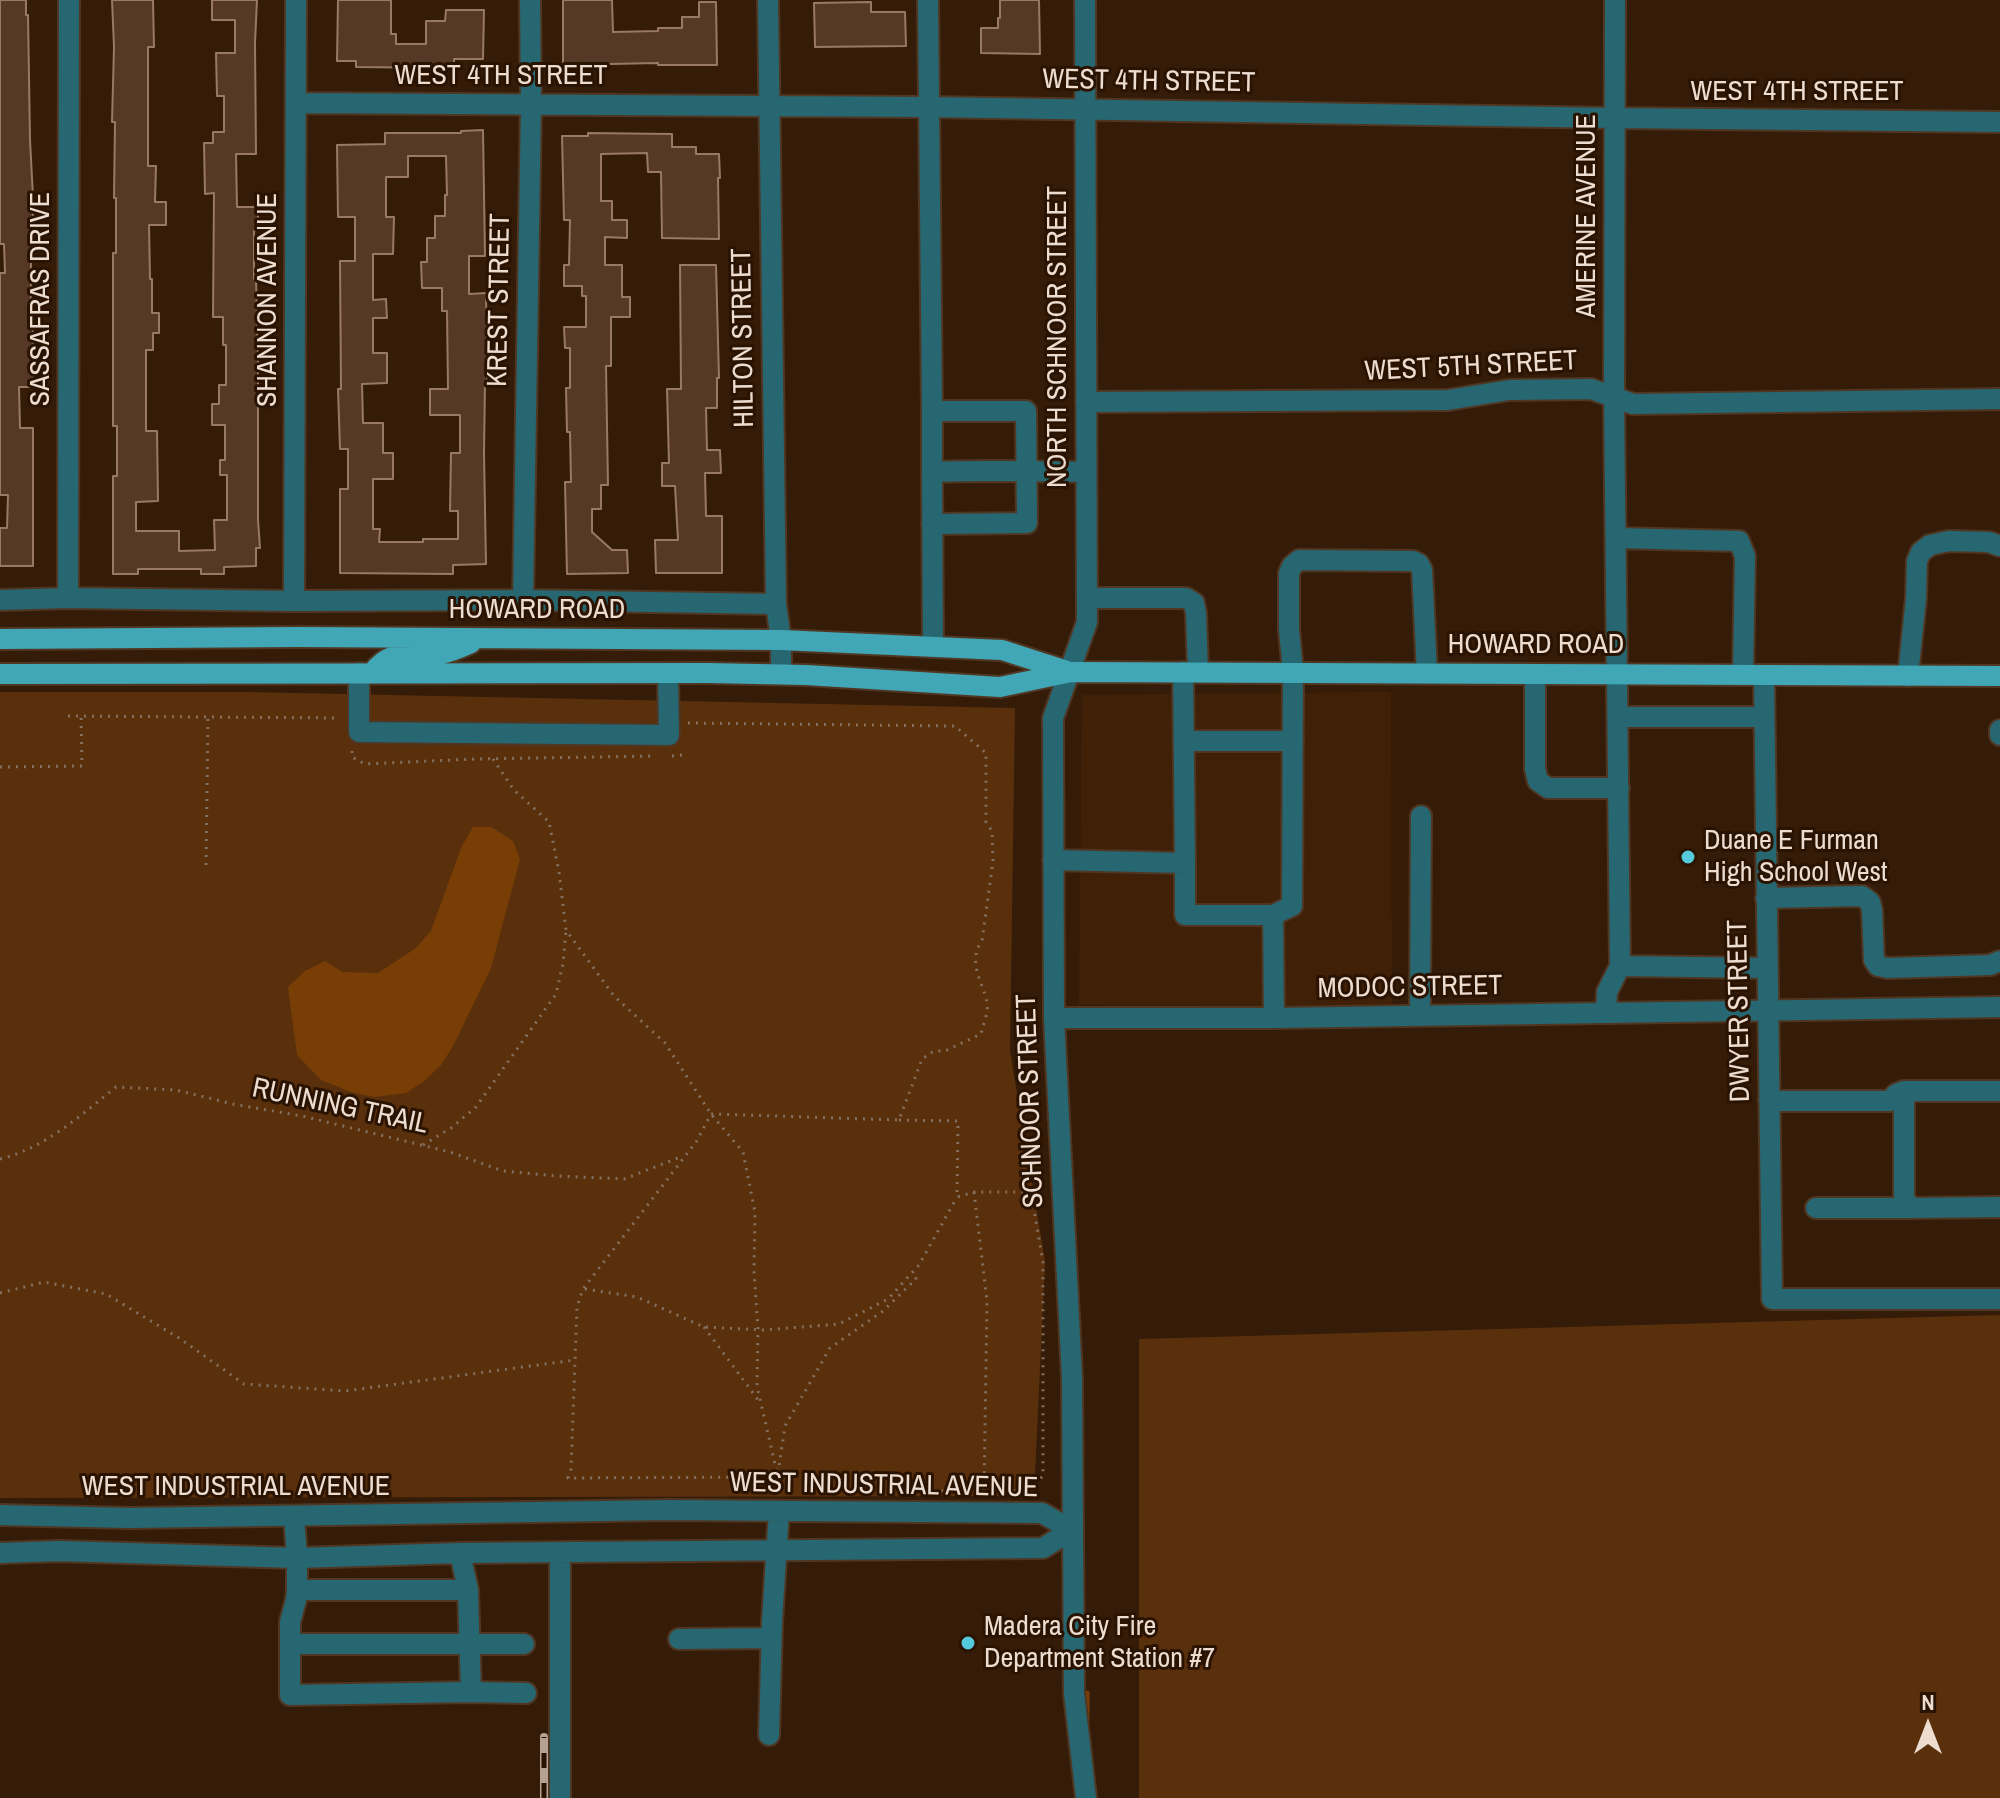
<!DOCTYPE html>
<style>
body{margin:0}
#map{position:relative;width:2000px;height:1798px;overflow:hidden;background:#351c08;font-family:"Archivo Narrow",sans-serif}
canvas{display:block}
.north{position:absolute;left:1888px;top:1686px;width:80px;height:80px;-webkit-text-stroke:6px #2b1301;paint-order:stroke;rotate:0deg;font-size:22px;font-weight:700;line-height:32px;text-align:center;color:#eddcd0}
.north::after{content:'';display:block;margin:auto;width:28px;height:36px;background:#eddcd0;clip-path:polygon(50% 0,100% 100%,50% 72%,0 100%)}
</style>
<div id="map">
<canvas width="2000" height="1798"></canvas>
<div class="north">N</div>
</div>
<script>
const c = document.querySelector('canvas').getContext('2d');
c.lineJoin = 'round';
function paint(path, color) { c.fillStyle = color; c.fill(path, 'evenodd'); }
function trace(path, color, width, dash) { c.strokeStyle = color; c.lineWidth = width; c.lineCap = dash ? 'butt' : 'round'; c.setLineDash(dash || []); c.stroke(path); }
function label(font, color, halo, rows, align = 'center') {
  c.font = font + ' "Archivo Narrow",sans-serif'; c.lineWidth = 6; c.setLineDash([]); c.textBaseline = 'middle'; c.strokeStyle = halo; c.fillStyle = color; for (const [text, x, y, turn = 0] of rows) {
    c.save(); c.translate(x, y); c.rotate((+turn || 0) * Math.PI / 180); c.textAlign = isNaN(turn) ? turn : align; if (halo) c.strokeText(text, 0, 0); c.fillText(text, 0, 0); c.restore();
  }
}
paint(new Path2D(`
 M1391,692L1392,1007L1079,1005L1082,695Z`), '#402108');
paint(new Path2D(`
 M0,692H246L1015,708L1010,1051L1045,1261L1034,1496L0,1498Z
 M2000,1315V1798H1139V1339Z`), '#5a300c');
paint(new Path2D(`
 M473,827H491L513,841L520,859L491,968L453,1046L441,1065L424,1081L406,1093L374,1097L351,1092L321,1080L297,1055L288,987L305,971L325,961L342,972L378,973L416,948L431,931L461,848Z`), '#783e06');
trace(new Path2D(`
 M1087,1720V1693`), '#783e06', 5);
const building = new Path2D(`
 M0,0H26V15H28L30,140L33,197V261H31V305L33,329L34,387H19L20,428H33V566H0V528H7L8,495H0V273H5L4,244H0Z
 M112,0H153L154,47H148V166H156L155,202H166V225H149L150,279H152V313H159V333H153V350H146V431H157L158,501L136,502V531H179V551L215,550L214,520H227V475H220V460H225V425H212V404H219V385H226V345H223V317H213L214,193L205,194L204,143H213V132H224V96H217L216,53H235V20H212V0H257L255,43L256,154H236L237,207H258V231H254V279H256L258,356V520L260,548H256V566L224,567V574H201V569H138V574H113V476H117V426H113V253H116V198H114L115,122H112L114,47Z
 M338,0H391V34H396V44H426V21H445L446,10H484L483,59H454V68L356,67V61H337Z
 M563,0H612L613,32L658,31V28H682V17H699V2H716L717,65H658V63L563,65Z
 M1000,0H1039L1040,54L981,53V28H998V18H1000Z
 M871,2V12H905L906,46L815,47L814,3Z
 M483,130L485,256H469V294L486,293L487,383H485L484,453L486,564L453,565V574L340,573V489H348V449H340L338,389H341L340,261H355V217H338L337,145L385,144V133H461V131ZM408,156H446L447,195H445V216H435V238H427V262H421L422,288H442V311H447L448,389H430V415H460V453H451L450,511H458V539H423V542H379L380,529H373V479H393V453H383V423H363L362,384L387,383V353H373V318H387L386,299L373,300V254H393L394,217H386V177H408Z
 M588,133L672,134V147H696V154H719L720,178H718L719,239L662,238L661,172H648L647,153L601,154V201H612V220H627V238L605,237V265H622V297H630V317H611V366H606L608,485H601V509H592V532L612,550H627L628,573L567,574L565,482H571L570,432H567L566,388H570V348H565L564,327H586V296H582V286H564V265H569L570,220H564L562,136H588Z
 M680,265H716L719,378H717V408H706L707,450H720L721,473H705L706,516H722V573H656L655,540H678L675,486H662V463H669L667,389H681Z`);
paint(building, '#553926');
trace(building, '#987964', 2);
const minor = new Path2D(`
 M768,0L776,604L781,640V674
 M928,0L932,411
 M1085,0L1087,622L1053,718L1054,1018L1072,1378L1074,1693L1086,1798
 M1615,0L1614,397L1620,966L1767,968
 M297,103L928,107L1615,118L2000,122
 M1086,402L1448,400L1509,390L1591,389L1633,404L2000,399
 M932,472L933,647
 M932,524L1027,523L1026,411H932V472C984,470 1035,471 1086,472
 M1616,538L1739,541L1745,556L1743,675
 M68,598L69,0
 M1087,598H1186L1194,603L1196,613L1198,672
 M0,600L68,598L294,601L523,600L776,604
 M523,600L531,104L530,0
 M294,601L296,0
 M1183,672L1185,863
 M359,673V732L669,735L668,673
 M1535,674V769L1538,781L1548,788H1619
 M1764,675L1772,1299H2000
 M1908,676L1916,598L1917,561L1921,552L1930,545L1949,541L1989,542L2000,546
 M1618,717H1764
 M2000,730V735
 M1184,741H1293
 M1053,860L1185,863V915H1273L1274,1018
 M1766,898L1862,896L1870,902L1872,910L1874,960L1878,966L1888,968L1990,965L2000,961
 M1273,915L1292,906L1293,672L1289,630V573L1292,566L1299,560L1413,561L1419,564L1422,570L1427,673
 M1606,1012L1607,992L1620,966
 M1420,1016L1421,816
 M1054,1018H1274L2000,1007
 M1904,1091V1198L1910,1208L2000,1207
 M1769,1101H1890L1896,1094L1904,1091H2000
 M1816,1208H1910
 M0,1515L130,1518L669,1510L1042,1513L1072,1530
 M294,1516L297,1558V1590L296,1600L290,1622V1695L471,1692L468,1590L460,1553
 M560,1552V1798
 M0,1553L60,1551L297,1558L460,1553L1043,1548L1072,1530
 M297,1590H468
 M679,1639L771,1638
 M290,1644H524
 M471,1692L526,1693
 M769,1735L772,1622L779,1511`);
const major = new Path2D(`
 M0,639L298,637L781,640L1002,650L1067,671
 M372,673C395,643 411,661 441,654C451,652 462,647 471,643
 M0,674L708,673L806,675L1000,687L1071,672L2000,676`);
trace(minor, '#4f3724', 24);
trace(major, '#4f3724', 24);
trace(new Path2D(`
 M68,716L340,718
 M688,723L955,726L986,753V822L992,831L993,861L982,941C967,961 982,981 987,1002C989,1012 983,1024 981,1034L945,1051H934L922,1059L899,1120L711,1114L696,1142L583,1289L577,1307L571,1469L568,1478L778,1477L779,1491
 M352,751V757L365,764L475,759L656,756
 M672,756L683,755V750
 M493,759L514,790L549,822L559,872L566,930L614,996L665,1043L711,1114L743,1152L755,1212L754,1271L758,1329L757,1386L778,1477
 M0,767L82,766L81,716
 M206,865L208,717
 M899,1120L958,1121L957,1197L974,1192H1031L1043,1262V1476L1026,1491H934
 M423,1145L451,1128L476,1107L556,994L563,964L566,931
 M0,1159C45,1148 80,1116 116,1087L176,1090L233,1104L302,1116L450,1152L503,1171L557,1176L624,1179L683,1156
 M974,1192L987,1301L984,1491
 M585,1289L637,1297L704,1327L764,1330L839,1324L888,1299L919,1265L957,1197
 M0,1293L44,1282L106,1294L179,1338L244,1384L345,1391L575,1360
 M704,1327L759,1401
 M778,1473L785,1426L830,1348L883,1311L916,1279L913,1272`), '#85705f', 3, [2, 6]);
trace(minor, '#266772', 20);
trace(major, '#41a7b7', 20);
const rail = new Path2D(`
 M544,1798V1737`);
trace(rail, '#b5a293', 8);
trace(rail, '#2b1301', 5, [15]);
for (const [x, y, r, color] of [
 [1688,857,8,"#54cadd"],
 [968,1643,8,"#54cadd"]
]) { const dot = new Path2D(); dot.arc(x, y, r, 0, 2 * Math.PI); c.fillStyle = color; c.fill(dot); trace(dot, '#2b1301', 3); }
label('28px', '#eddcd0', '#2b1301', [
 ["WEST 4TH STREET",501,76],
 ["WEST 4TH STREET",1149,82,1],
 ["WEST 4TH STREET",1797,92],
 ["AMERINE AVENUE",1587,216,-90],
 ["SASSAFRAS DRIVE",41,299,-90],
 ["SHANNON AVENUE",268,300,-90],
 ["KREST STREET",500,300,-89],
 ["NORTH SCHNOOR STREET",1058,337,-90],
 ["HILTON STREET",744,338,-91],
 ["WEST 5TH STREET",1471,367,-3],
 ["HOWARD ROAD",537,610],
 ["HOWARD ROAD",1536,645],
 ["MODOC STREET",1410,988,-1],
 ["DWYER STREET",1740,1011,-91],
 ["SCHNOOR STREET",1031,1101,-92],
 ["RUNNING TRAIL",340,1107,12],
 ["WEST INDUSTRIAL AVENUE",884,1486,1],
 ["WEST INDUSTRIAL AVENUE",236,1487]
]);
label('28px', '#eddcd0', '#2b1301', [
 ["Duane E Furman",1704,841],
 ["High School West",1704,873],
 ["Madera City Fire",984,1627],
 ["Department Station #7",984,1659]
], 'left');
</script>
